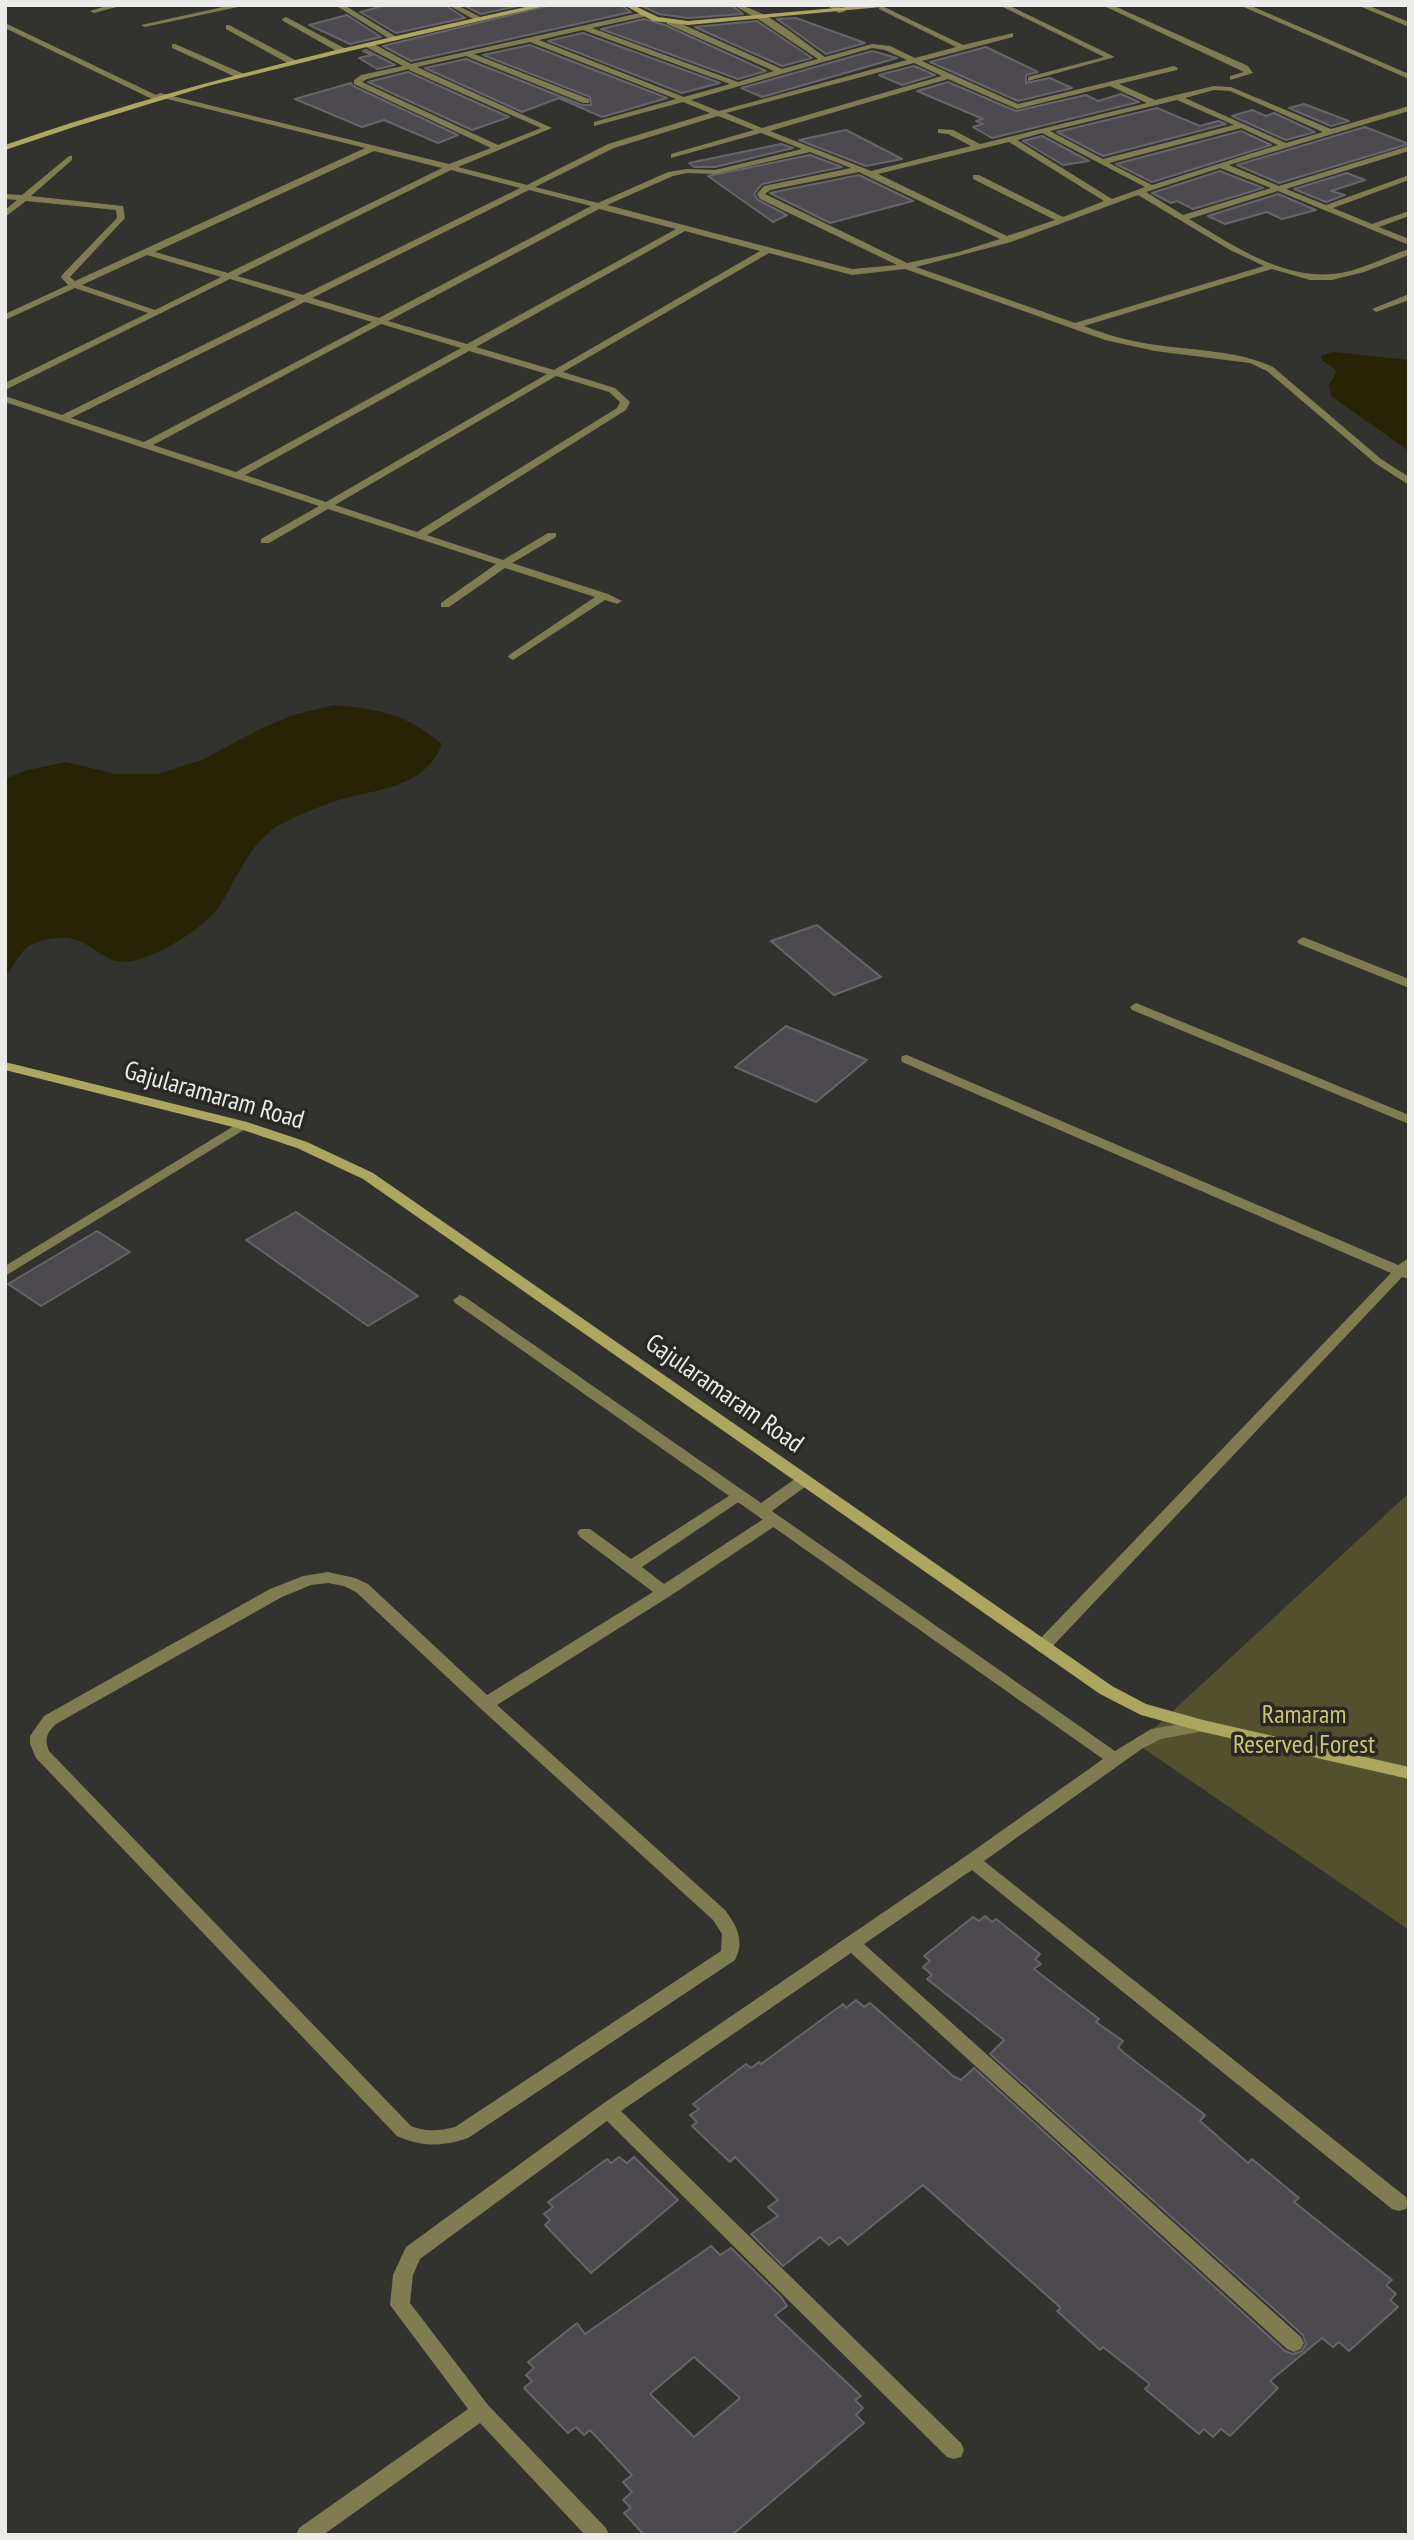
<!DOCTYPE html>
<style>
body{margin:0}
#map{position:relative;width:1414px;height:2540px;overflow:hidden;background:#32322e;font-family:"PT Sans Narrow",sans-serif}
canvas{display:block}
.frame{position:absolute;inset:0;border:7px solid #ebebe9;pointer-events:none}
</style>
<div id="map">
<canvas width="1414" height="2540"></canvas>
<div class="frame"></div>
</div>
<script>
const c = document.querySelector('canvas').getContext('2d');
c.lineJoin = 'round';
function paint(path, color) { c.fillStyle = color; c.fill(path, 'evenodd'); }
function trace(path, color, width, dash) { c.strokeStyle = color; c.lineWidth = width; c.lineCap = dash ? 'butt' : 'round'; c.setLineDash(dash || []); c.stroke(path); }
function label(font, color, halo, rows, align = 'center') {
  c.font = font + ' "PT Sans Narrow",sans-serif'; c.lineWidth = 7; c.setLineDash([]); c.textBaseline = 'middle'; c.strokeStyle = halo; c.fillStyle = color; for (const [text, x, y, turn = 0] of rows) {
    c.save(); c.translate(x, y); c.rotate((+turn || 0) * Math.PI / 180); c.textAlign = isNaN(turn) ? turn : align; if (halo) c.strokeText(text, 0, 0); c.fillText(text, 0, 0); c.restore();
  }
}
paint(new Path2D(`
 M1409,1493V1930L1137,1744Z`), '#53502e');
paint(new Path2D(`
 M1333,352L1409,360V451L1331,396L1329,385L1337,371L1322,360L1321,356Z
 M334,705C383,710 403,713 442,744C423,792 371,788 330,803C313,809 292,818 276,827C250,844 236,879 221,904C207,927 162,953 137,960C107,968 98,946 73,939C60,935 33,940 23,951C17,959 11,969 5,977V779L24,771L66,762L115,774H157L202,760L256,731L293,715Z`), '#272406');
const building = new Path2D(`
 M387,5H445L465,18L396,33L360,12Z
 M463,5H522L481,14Z
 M551,5H621L631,12L411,61L383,46Z
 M640,5H731L743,14L688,18L659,14Z
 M347,15L381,37L350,44L309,25Z
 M796,18L865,43L826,54L777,19Z
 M644,19L665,25L766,71L738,79L601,29Z
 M757,21L812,58L782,66L695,27Z
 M583,33L720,83L682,93L548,41Z
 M530,45L667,98L602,117L559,98L522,112L425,68L466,59L582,105H591L590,97L483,55Z
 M986,47L1038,72L1026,75V83L1050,78L1072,88L1018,101L930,62Z
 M366,50L395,65L377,69L359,58L372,55L363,51Z
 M872,51L897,58L762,97L741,88Z
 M914,66L935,75L902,85L879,75Z
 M408,72L509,117L472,130L368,82Z
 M948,82L1016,111L1086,95L1098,101L1121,94L1139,102L992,138L973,127L983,124L976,121L983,119L917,91Z
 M351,83L353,86L458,135L438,143L384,120L362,127L295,99Z
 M1304,104L1349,121L1331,126L1289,108Z
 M1157,108L1200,126L1218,121L1226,124L1103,156L1057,132Z
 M1252,110L1266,116L1274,113L1315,132L1286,140L1232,116Z
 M1365,127L1409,144L1279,183L1237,165Z
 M846,130L902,159L866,166L799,140Z
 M1241,131L1271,145L1152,182L1116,164Z
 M1042,136L1089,161L1063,165L1023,141Z
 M781,144L793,148L715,167H694L689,163Z
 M810,155L842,167L762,184L754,194L758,200L787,215L773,222L708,176Z
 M1220,171L1263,188L1193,209L1177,201L1171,203L1152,193Z
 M1347,173L1365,180L1331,191L1345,195L1326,202L1294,189Z
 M859,175L913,201L830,223L770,193Z
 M1278,194L1316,210L1282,219L1267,212L1225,224L1208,216Z
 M817,925L881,977L834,995L771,941Z
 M786,1026L867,1060L816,1102L735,1067Z
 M296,1212L418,1296L368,1326L246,1240Z
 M97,1231L130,1252L41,1306L8,1284Z
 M985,1916L992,1922L996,1919L1040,1954L1035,1959L1041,1964L1034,1969L1099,2019L1096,2022L1123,2041L1118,2047L1124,2053L1205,2115L1200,2121L1248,2163L1252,2159L1299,2198L1294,2202L1392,2280L1386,2285L1396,2294L1390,2300L1398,2307L1349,2351L1339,2342L1333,2347L1322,2338L1270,2381L1278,2388L1230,2436L1221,2429L1213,2437L1204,2429L1199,2434L1145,2389L1150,2384L1103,2347L1100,2350L1057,2311L1061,2308L923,2185L848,2245L840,2237L829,2245L820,2237L783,2266L751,2234L778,2216L768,2207L778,2200L735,2157L730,2162L692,2126L697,2122L690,2115L699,2109L693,2104L746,2064L751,2068L759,2062L761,2064L843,2004L846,2008L856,2000L864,2007L870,2003L953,2076L961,2080L974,2068L1285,2351L1293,2354L1302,2351L1306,2344L1303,2335L990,2054L1004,2040L927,1979L932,1975L923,1967L930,1961L924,1956L973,1917L979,1921Z
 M619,2157L627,2163L634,2157L678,2200L591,2273L545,2225L550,2220L544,2214L553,2207L548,2202L607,2159L611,2163Z
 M711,2246L720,2255L731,2248L781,2297L787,2306L775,2315L861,2396L855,2400L863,2408L856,2415L864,2423L732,2535H644L624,2513L631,2508L623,2500L632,2492L623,2482L632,2475L590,2430L584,2435L576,2427L568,2433L524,2388L532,2381L526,2375L534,2368L528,2362L577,2323L585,2334ZM694,2357L740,2398L694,2437L650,2394Z`);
paint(building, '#4c4a4e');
trace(building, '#676569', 2);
paint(new Path2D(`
 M242,1121L249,1125L247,1128L5,1276V1266Z
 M738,1490L743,1491L746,1495L743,1499L642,1567L664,1584L768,1516H778L781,1520L778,1524L670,1596L497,1705L725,1910C737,1926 745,1941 735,1960L468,2138C442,2147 422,2147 397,2136L36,1758L30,1744V1736L44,1716L270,1589L303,1576L328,1572L355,1578L368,1584L487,1695L653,1592L580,1537L577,1533L580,1529H590L631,1559ZM328,1583L344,1586L356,1592L480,1708L713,1920L722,1934L721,1951L455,2127C440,2131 425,2132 411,2126L49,1751C44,1738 47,1733 56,1724L282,1597L311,1585Z`), '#807c51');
paint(new Path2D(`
 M110,5H124L94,13L90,11Z
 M232,5H247L145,27L141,25Z
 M335,5H344L400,39L393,41Z
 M448,5H457L484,19L477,21Z
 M733,5C761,5 802,41 825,57L872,44L890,46L915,58L956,47L879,9L880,5L963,45L1013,33V37L922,61L1018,104L1174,66L1178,68L1177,70L1119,84L1155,100L1214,86L1231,87L1331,129L1409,106V111L1229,165L1279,186L1409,146V151L1286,189L1326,205L1409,175V180L1333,208L1372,224L1409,211V216L1379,227L1409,239V245L1278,191L1189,219C1231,244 1281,279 1332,274C1359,272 1384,257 1409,249V255L1364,272L1332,280H1310L1272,269L1084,326C1107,335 1132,342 1157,345C1196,351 1237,350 1273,367L1381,459L1409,477V485L1375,463L1267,371L1250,363L1155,351L1105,340L905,269L852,275L769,253L563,372L615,388L630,402L626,410L427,535L503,560L548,533H556V537L512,563L608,594L622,601L617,604L605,600L513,660L508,657L509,655L595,597L505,568L449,607H441V603L496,564L328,509L269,543H261V539L319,506L5,402V396L62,415L296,299L230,279L5,390V383L148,313L75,288L5,320V314L68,285L61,277L62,275L117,218L116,210L26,201L5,217V210L17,200L5,199V194L22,195L69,156H72V160L31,196L123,206L125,218L70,277L75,281L365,148L159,97L152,99L5,28V23L156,95L160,93L449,164L491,148L354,84V80L361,75L403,66L366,47V43H372L411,64L644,12H647V16L592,28L738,82L774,71L667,24V20H673L782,69L818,59L758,19ZM583,30L730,84L684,97L539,40ZM530,42L676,99L594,122V126L683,102L710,113L608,144L527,185L458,167L552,128L417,67L466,56L583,103H589V99L474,54ZM872,48L885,50L907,60L719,111L691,100ZM914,63L942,76L762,128L726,113ZM409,69V70L541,128L498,145L362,82L367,79ZM948,79L1017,109L1110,86L1147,103L980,144L953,130L938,129V133L948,134L971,146L871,171L770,131ZM1214,90L1230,91L1323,132L1286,143L1185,98ZM1177,100L1234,125L1103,159L1050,131ZM718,116L754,130L671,154V158L761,133L802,149L715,170L687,169L668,172L598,203L535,187L614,148ZM1241,128L1278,145L1152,185L1109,163ZM1042,133L1145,187L1112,199L1017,140ZM1009,142L1104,201L1063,217L979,175H973V179L1055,220L1007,236L878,174ZM374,151L442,168L228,273L155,252ZM810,152L851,168L764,186L757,194L760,199L897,265L852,269L607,205L673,176L687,173L715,174ZM1220,168L1271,188L1183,215L1146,192ZM451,170L520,188L303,295L237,276ZM859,172L867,176L1000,239L959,252L907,263L765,194L770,190ZM529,190L591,206L379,318L312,298ZM1138,195L1230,250L1264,266L1075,323L916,267L1011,242ZM599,209L676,229L467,344L388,321ZM685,231L760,251L554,370L476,347ZM147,255L221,277L155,310L82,285ZM305,302L372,322L144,442L71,418ZM381,324L461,348L236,472L153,445ZM469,351L547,374L326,502L245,475ZM556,376L609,392L620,402L617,408L417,532L335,505Z
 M826,5H835L846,11L839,13Z
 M999,5H1008L1115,57L1028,81V77L1104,57Z
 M1102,5H1112L1248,66L1253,73L1230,80V76L1244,72Z
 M1239,5H1249L1409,74V79Z
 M1357,5H1367L1409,22V27Z
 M286,17L346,49L347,51L340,53L283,21L282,19Z
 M229,25L297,61L298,63L291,65L226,29V25Z
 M175,44L244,74L245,76L238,78L172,48V44Z
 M1409,294V300L1376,312L1372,309Z
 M1303,937L1409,979V988L1299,944L1297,941Z
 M1136,1003L1409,1115V1124L1132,1010L1130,1007Z
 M907,1055L1398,1265L1409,1258V1279L1402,1277L1049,1650H1037L1035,1646L1037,1642L1391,1273L902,1062L901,1059L902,1056Z
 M460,1295L465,1297L761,1503L799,1476H809L812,1480L809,1484L772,1511L1115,1751L1151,1729L1203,1720L1209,1722L1211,1726L1209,1730L1161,1739L1143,1748L984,1861L1406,2197L1408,2203L1406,2209L1399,2211L1392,2209L972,1870L864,1944L1301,2337L1304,2343L1301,2349L1294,2352L1287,2349L851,1953L621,2111L961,2443L964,2450L961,2457L954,2459L947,2457L607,2121L420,2259L413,2275L410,2303L488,2405L606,2528L609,2535H585L480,2423L323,2535H296L299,2528L468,2409L390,2305L393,2275L406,2247L601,2105L966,1856L1103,1759L455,1303L453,1300Z`), '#807c51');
paint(new Path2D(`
 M535,5H549L341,53L208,86L74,127L5,150V145C178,85 356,44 535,5Z
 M624,5H633L658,17L688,21L870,5H902L688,25L653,21Z
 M5,1062L247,1122L307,1142L373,1173L1112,1686L1146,1704L1203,1720L1409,1767V1779L1203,1732L1141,1715L1100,1694L363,1179L297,1148L237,1128L5,1070Z`), '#ada65f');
label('26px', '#ebebe9', '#282824', [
 ["Gajularamaram Road",214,1096,16],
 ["Gajularamaram Road",724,1394,35]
]);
label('26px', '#cdc570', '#282824', [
 ["Ramaram",1304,1716],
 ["Reserved Forest",1304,1746]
]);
</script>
